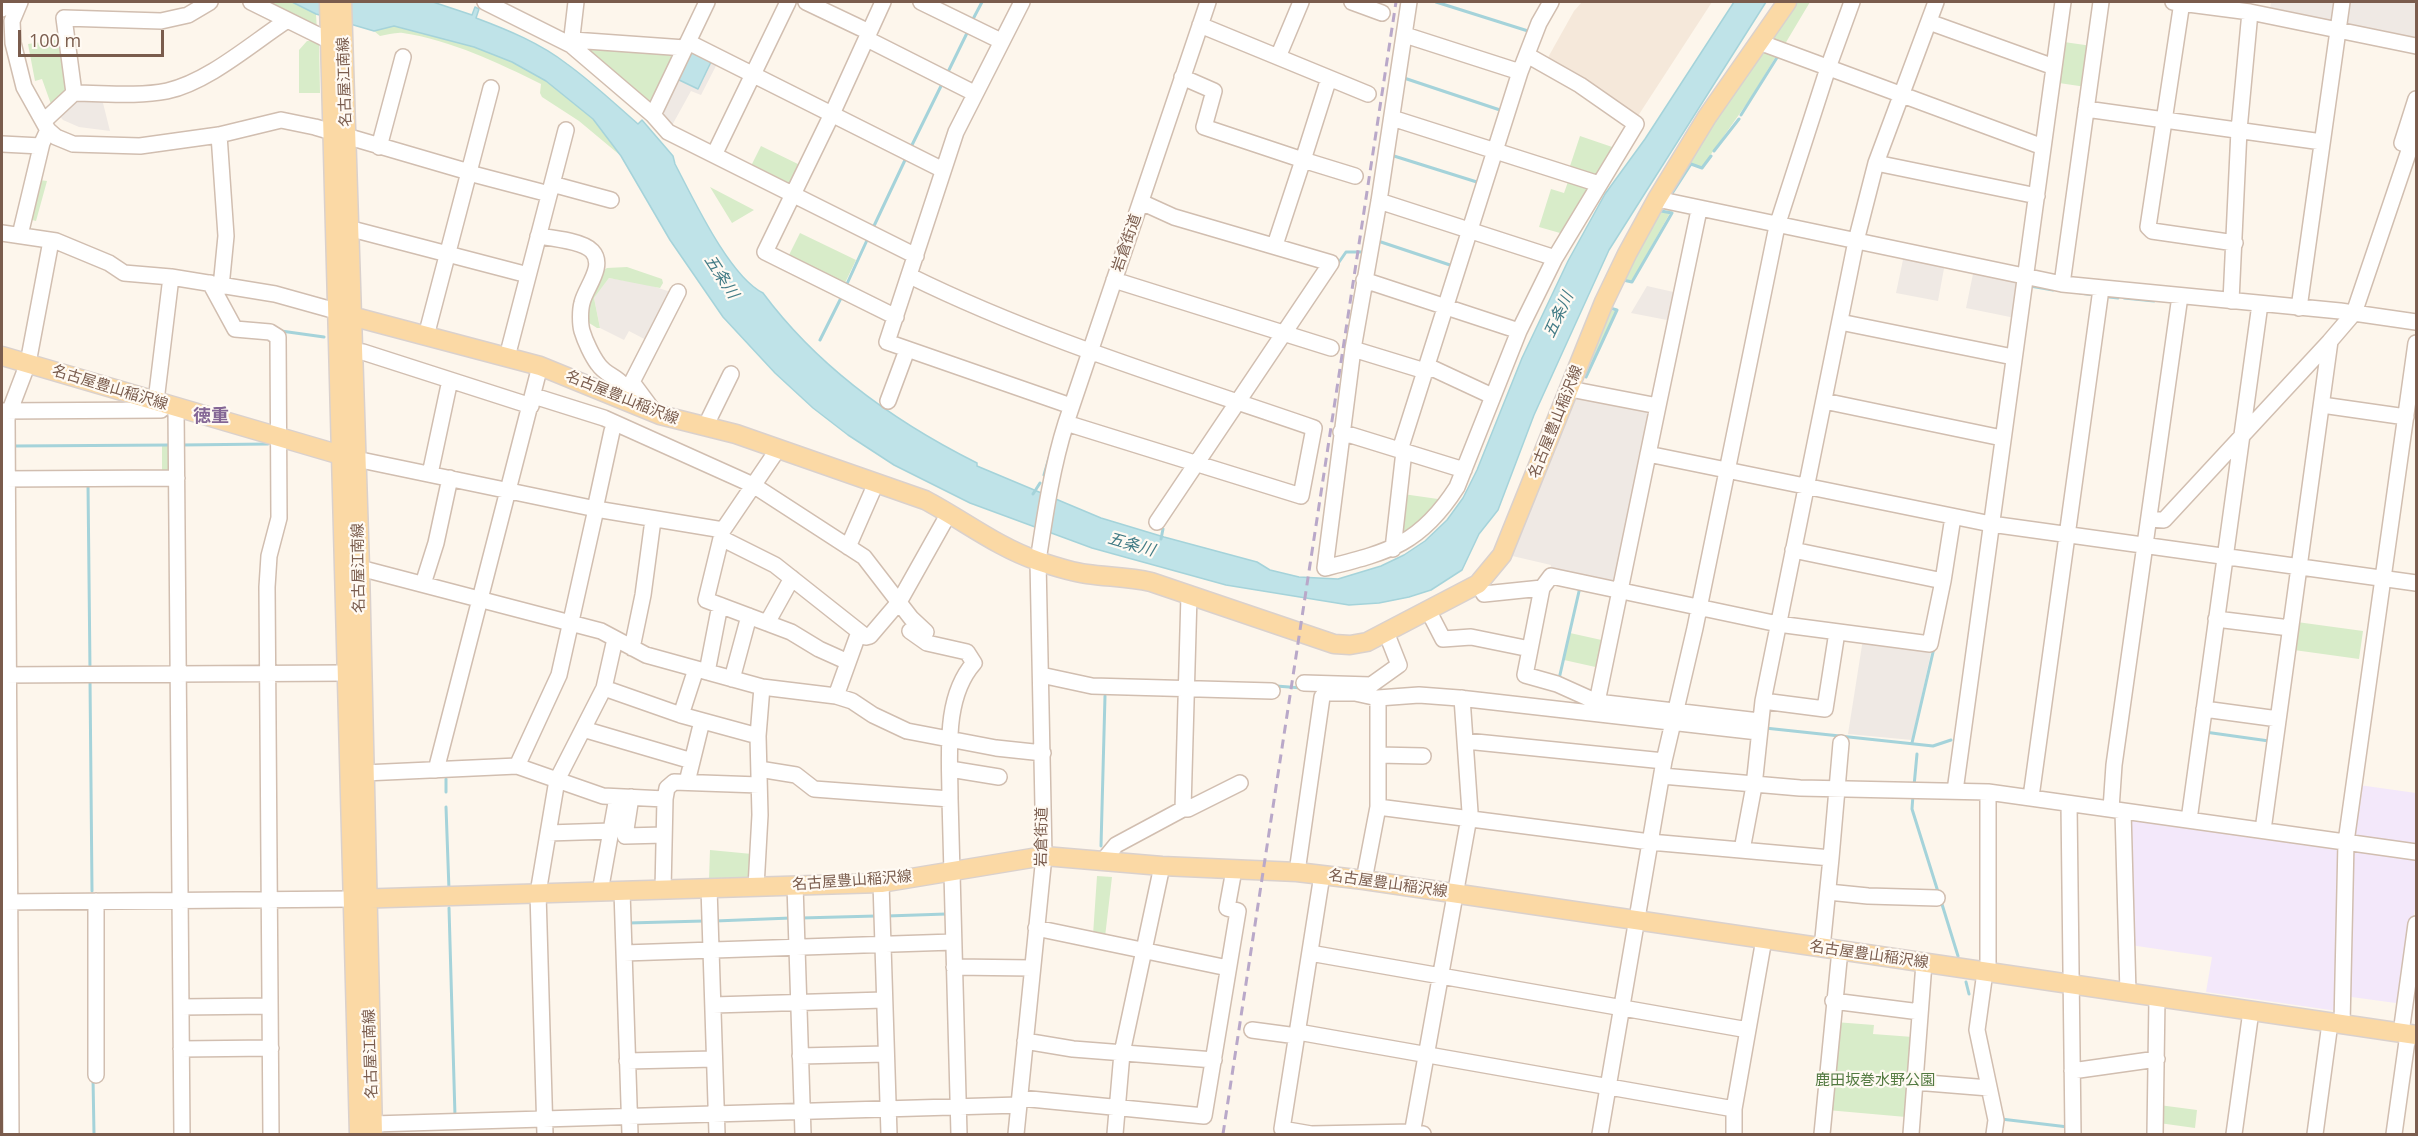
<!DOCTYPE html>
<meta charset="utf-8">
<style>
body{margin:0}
#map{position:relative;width:2418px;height:1136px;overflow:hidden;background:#fdf6ec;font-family:"Open Sans",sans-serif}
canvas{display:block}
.frame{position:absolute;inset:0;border:3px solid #7a5c4d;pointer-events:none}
.scale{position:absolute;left:18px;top:30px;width:146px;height:27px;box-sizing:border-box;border:3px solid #7a5c4d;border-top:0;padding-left:8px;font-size:18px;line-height:21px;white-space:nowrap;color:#7a5c4d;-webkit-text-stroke:4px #fffaf3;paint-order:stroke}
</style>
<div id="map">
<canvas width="2418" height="1136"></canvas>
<div class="frame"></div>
<div class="scale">100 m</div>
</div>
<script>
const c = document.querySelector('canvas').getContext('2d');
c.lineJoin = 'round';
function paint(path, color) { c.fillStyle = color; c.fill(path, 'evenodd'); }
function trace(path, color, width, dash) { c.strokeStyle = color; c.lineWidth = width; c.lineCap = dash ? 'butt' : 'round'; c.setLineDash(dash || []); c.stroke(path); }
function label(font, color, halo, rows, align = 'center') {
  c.font = font + ' "Open Sans","Noto Sans JP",sans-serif'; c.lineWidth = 4.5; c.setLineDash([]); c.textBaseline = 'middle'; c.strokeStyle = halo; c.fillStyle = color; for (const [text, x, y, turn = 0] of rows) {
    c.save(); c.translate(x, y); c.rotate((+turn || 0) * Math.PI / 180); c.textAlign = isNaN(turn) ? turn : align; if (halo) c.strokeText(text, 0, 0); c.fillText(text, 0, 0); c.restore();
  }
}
paint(new Path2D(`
 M1582,2H1712L1636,119L1546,61L1574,11Z`), '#f5e8da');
paint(new Path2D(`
 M2271,2H2338L2335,23L2270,9Z
 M2345,2H2416V43L2344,28Z
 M689,49L718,62L701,95L691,91L670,129L660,110Z
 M75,97L102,99L110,131L79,127L63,120L57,113Z
 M1904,255L1945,263L1938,301L1896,293Z
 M1974,269L2013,277L2020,283L2015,318L1966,308Z
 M609,278L646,284L674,293L650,342L629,331L624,340L600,328L594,298Z
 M1647,286L1678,293L1672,321L1631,313Z
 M1572,394L1646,408L1651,413L1617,583L1550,572L1551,565L1508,555Z
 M1863,639L1932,648L1912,740L1848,734Z
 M2,916H4L5,1095H2Z`), '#efe9e4');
paint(new Path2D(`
 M2359,785L2416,793V900L2403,1004L2337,995V1011L2206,992L2212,957L2130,945L2128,814L2351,839Z`), '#f3e8fa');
paint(new Path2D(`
 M260,2H292L316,14L317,31Z
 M1793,2H1810L1782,49L1767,43Z
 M394,26L474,47L512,62L546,81L593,119L621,156L579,121L542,97L540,93L541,84C499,63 450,40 403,33C396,32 387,35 380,36L374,31Z
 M62,39L70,87L52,107L42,79L35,81L28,44Z
 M307,41H319L320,93H299V50Z
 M2064,42L2092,46L2086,87L2059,83Z
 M584,45L674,52L676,56L653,105H648L584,50Z
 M1760,49L1778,53L1750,99L1702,167L1690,163L1667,198L1718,110Z
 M1580,136L1618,149L1600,179L1569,169Z
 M761,146L802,166L793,185L787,187L750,168Z
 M1569,179L1594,187L1567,235L1539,227L1551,189L1564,193Z
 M39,180L47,181L36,221L28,219Z
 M710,187L754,210L732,223Z
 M1657,207L1674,209L1672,212L1662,209L1660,211L1670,213L1632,281L1623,279L1609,310L1616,311L1585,376L1583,377L1608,302Z
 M800,233L856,260L844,285L788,257Z
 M627,267L662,279L663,283L660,288L609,278L594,298L600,328H597L586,321L585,306L599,273L607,268Z
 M162,446H172V473L162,475Z
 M1403,494L1445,500L1398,543Z
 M2297,622L2363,631L2359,659L2294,650Z
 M1570,633L1606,641L1600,668L1564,660Z
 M710,850L752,854L750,877L709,880Z
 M1097,876L1112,877L1105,937L1093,935Z
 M1835,1022L1874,1025L1873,1034L1913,1037L1906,1117L1827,1110Z
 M2159,1105L2197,1110L2195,1128L2159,1123Z`), '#d8ecc9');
const water = new Path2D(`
 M292,2H433L472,15L475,7L479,9L476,18C508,30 540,43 567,64C592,82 615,104 638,124L642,120L673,156L675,164C693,198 729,276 763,293C818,367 895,422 977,463V466L1101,518L1164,537L1257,562L1270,570L1299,577L1338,579L1381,566L1404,555L1425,541L1447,520L1463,498L1477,470L1522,358L1568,261L1605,194L1645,139L1734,2H1766L1609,250L1534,415L1498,510L1479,534L1462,570L1431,590L1409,597L1379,603L1349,605L1226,585L1092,548L970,503L894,465L848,435L813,408L775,373L723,317L670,240L621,156L593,119L546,81L512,62L474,47L394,26L374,31L316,14Z
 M689,50L711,62L698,89L675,78Z`);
paint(water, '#bfe3e8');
trace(water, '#a5d3da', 1.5);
trace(new Path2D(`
 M1436,2L1528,31
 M972,21L982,2
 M947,74L968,31
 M1404,78L1503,111
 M1741,115L1778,56
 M911,147L942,84
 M1714,151L1739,119
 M1394,156L1480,183
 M1671,195L1691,164L1702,168L1711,156
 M873,228L906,158
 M1381,242L1453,266
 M1337,265L1346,252H1365
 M1622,283L1623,280L1632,282L1672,213L1661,211L1662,210
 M846,286L868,238
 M2030,286L2053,290
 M2080,293L2094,295
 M2109,297L2118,298
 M2124,298L2154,301
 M281,331L324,337
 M820,340L842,296
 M1586,377L1617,310L1610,308
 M182,445L268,444
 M14,446L170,445
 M1044,475L1049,458
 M88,484L90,670
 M1033,494L1040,483
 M1161,539L1163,529
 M90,679L92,891
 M1559,679L1580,587
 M1276,686L1302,688
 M1765,728L1933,746L1951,740
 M2205,732L2269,741
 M1912,743L1934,648
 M446,779V792
 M1914,786L1917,754
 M1913,795L1912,809L1939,895
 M446,807L449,890
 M1101,846L1105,696
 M1941,901L1958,956
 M449,908L455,1116
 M887,916L946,914
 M801,918L876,916
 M715,921L791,918
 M628,923L704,921
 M1966,982L1969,994
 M93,1078L94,1134
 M2001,1119L2068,1127`), '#a5d3da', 3);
const minor = new Path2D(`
 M20,2L12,21L13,43L24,87L48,130L56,137L73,144L140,146L219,135L281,120L315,127L469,172
 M251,2L330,41
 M485,2L571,45
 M576,2L571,45L653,115L668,132L714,155
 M788,2L714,155L916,256
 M806,2L869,32
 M883,2L832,114L765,252L896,317
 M921,2L1001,41
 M1022,2L956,132L887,342L1071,406
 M1352,2L1382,13
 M1409,2L1379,201L1353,349L1325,568C1388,552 1420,545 1457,487L1519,331L1555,258L1636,124L1580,85L1527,55
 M2173,2L2250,12L2416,46
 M2182,2L2148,227L2152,231L2235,243
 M2,9L4,2
 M1929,22L2054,67
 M1200,25L1368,94
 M1405,35L1520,72
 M867,39L974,93
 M573,40L685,48
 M688,42L943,170
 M1759,42L2043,147
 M1278,57L1301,2
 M1182,77L1214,91L1204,127L1303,160L1275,245
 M1329,78L1303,160L1355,176
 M74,93L64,18L161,21L188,15L210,2
 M2086,109L2322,142
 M653,115L707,2
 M1392,118L1599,184
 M44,121L74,93C104,93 137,97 167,91C208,82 251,44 286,21
 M219,135L226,236L221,287
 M2402,143L2416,99
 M2,144L41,146
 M379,147L403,57
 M1876,163L2037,196
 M469,173L549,194
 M552,184L611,200
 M1657,199L2062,284L2340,311L2416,322
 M1379,201L1555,258
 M1141,202L1174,217L1331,263L1157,522
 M348,228L528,275
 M2,233L56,241L109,263L124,273L171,277L275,294L336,311
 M20,235L42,143L48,130
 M538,236C552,238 583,241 592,251C606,266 585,288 582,303C580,310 580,324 582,331C585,341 592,356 598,364C609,380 626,375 628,402
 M910,276C1040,340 1178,381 1314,428L1301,496L1066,423
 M1114,280L1331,348
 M1364,280L1519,331
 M210,283L235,329L270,332L278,337L279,518L269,556L267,587L271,1134
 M2062,284L2101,2
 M2231,301L2239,130L2250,12
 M2299,308L2342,2
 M1840,322L2013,357
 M426,336L491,88
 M1353,349L1425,371L1434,369L1492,396
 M353,351L363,352L531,406
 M507,357L566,130
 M1570,389L1658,406L1597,702
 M534,396L604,418L753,485L864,557L911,618L926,632
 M156,401L171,277
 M888,401L907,350
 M1824,401L2002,438
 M2322,405L2406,417
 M1658,406L1699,210
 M176,408L182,1134
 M2,411L161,410L166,404
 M655,413L632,382L678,292
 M705,427L731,374
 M1341,432L1464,470
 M778,449L723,530L706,600L791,632L819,649L848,662
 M1400,450L1520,72L1539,23L1551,2
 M1648,454L1991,524L2416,583
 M356,459L596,509L723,530
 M430,474L450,380
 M2,479L177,478
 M595,509L612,431
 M2149,519L2164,520L2330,341
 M721,538L775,565L866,637L870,636L899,602L949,513
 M848,547L876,483
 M1393,549L1404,451
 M1793,550L1943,581
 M360,568L601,631L646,655L762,687L836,696L852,701L873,715L907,731L996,748L1043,753
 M423,584L436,543L450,478
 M1478,584L1484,594L1542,588L1551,576L1778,624L1930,644L1943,581L1953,517
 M1542,588L1525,675L1557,684L1597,702L1759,721
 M1428,610L1443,639L1471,637L1530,649
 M2216,619L2290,628
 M767,623L792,578
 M910,631L927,643L967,652L974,663C943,698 950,755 950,799
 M632,648L643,595L653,520
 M707,672L720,605
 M2,675L348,673
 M1041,675L1092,686L1272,691
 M732,679L749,616
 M1304,683L1371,685L1399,665L1386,632
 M604,688L681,715L758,736
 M836,696L859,632
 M1763,701L1825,709L1837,632
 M2204,709L2278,719
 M681,715L696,669
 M583,729L692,761
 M1466,741L1664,761
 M1378,755L1423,756
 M517,766L559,675L596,509
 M759,769L796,775L814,789L950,799L959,1134
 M950,769L999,777
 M436,770L540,366
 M364,773L517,766L603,796L665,799L663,890
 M1662,776L1800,788L1988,792L2416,852
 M687,782L702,721
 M1955,791L2063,2
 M631,797L625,836L664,835
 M2031,797L2101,289
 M665,799L667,788L674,782L759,785
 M2069,804L2073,1134
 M1378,807V698
 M1183,809H1188L1240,783
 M2111,809L2114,765L2180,296
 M2123,811L2128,993
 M2189,820L2260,304
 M2263,830L2330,341L2354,313L2416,130
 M548,833L611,831
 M1742,850L1754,786L1763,701L1856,241L1876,163L1936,2
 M1831,858L1841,743
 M1102,862L1116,845L1183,809L1189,595
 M1297,872L1322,697L1325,693H1355L1378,698L1419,695L1459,698L1758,732
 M1322,875L1282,1129L1311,1134L1413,1132L1423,1134
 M1364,880L1378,807L1650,842L1831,858L1822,948
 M881,883L889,1134
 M795,885L803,1134
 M756,887L760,815L758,736L762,687
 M709,888L717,1134
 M622,891L630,1134
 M600,892L617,797
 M1828,892L1868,896L1937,898
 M96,901V1075
 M2,902L353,899
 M1036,928L1228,968
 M624,953L953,942
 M1310,953L1748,1030
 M954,967L1032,968
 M1985,972L1977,1030L1996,1120L1994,1134
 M1988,973V792
 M1833,1001L1920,1012
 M713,1005L884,1000
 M181,1007L270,1006
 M2342,1024L2346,842L2416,343
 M1252,1030L1297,1036
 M1298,1032L1734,1109
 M2401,1033L2416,924
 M1025,1041L1073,1049L1214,1060
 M181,1049L271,1048
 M800,1056L886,1054
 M627,1061L714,1059
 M2072,1071L2157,1059
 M1915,1082L1989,1088
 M1020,1098L1204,1116L1238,911L1227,908L1234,870
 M373,1124L1019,1105
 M11,1134L7,418L28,363L51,241
 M545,1134L538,893L557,780L604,688L615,639
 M1016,1134L1044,856L1038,561C1045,515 1052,467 1066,423L1208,2
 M1115,1134L1122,1053L1162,866
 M1412,1134L1470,812L1462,698
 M1600,1134L1664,761L1695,628L1777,226L1828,68L1852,2
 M1734,1134V1109L1764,939
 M1822,1134L1840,950
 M1911,1134L1924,963
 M2155,1134L2157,998
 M2234,1134L2251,1011
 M2315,1134L2330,1023
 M2394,1134L2408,1034`);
const major = new Path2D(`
 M329,2L359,1134
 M342,2L360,568L373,1134
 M351,316L540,366L660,415L736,434L925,500C963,520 997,547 1038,561C1053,566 1071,572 1087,574C1108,577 1129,577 1151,582L1334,644L1350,645L1367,642L1478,584L1502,555L1604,302L1627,254L1657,199L1707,117L1787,2
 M2,356L351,458
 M353,899L881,883L1044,856L1162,866L1297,872L1364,880L2416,1035`);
trace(minor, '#d1beb0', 18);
trace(major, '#dad1cd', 21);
trace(minor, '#fff', 15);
trace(major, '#fbd9a5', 18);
trace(new Path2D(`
 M1223,1134L1396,2`), '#b9a8c9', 3, [9, 6]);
label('15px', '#7a5c4d', '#fffaf3', [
 ["名古屋江南線",345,82,-92],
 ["岩倉街道",1127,243,-71],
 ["名古屋豊山稲沢線",110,388,17],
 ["名古屋豊山稲沢線",622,398,22],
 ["名古屋豊山稲沢線",1556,422,-68],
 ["名古屋江南線",359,568,-91],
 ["岩倉街道",1042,837,-89],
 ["名古屋豊山稲沢線",852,881,-4],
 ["名古屋豊山稲沢線",1388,884,8],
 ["名古屋豊山稲沢線",1869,955,8],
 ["名古屋江南線",371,1054,-92]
]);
label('15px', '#537a41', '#fffaf3', [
 ["鹿田坂巻水野公園",1875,1081]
]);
label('italic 16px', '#437c86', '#fffaf3', [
 ["五条川",721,277,57],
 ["五条川",1559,315,-65],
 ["五条川",1131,545,16]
]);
label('bold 18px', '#846695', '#fffaf3', [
 ["徳重",211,417]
]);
</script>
